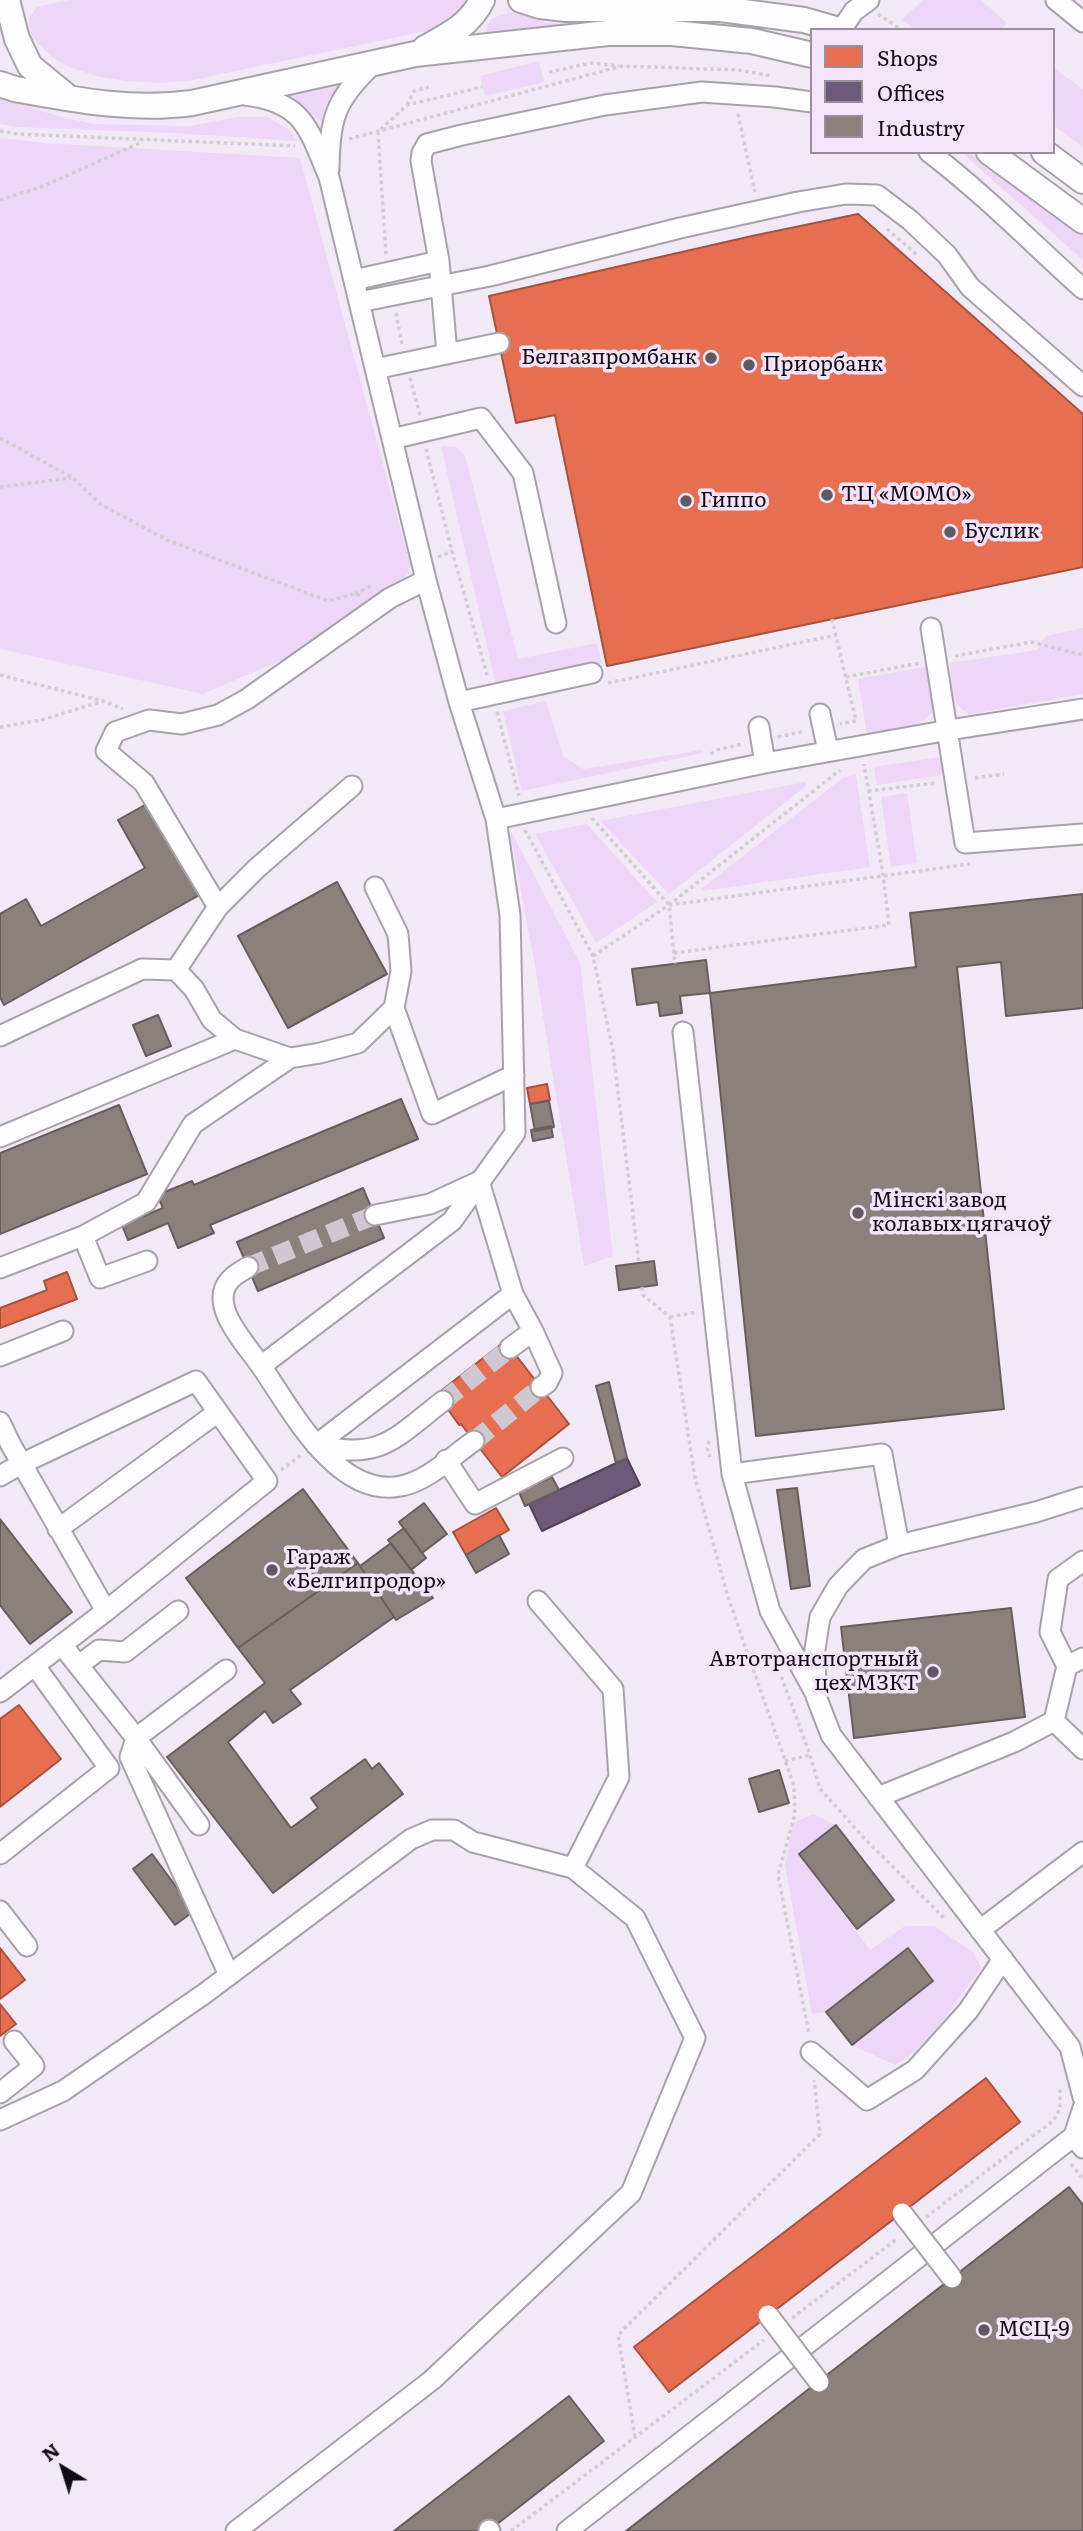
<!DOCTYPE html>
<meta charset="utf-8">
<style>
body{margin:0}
#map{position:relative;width:1083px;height:2531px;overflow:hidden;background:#f1e9f5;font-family:Literata,serif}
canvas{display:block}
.legend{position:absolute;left:810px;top:28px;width:245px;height:126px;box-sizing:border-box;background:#f3e4fa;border:2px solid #998e9e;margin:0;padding:9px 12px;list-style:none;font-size:21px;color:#110c13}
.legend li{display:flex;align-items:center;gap:14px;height:35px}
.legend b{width:35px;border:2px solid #998e9e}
.north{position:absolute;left:28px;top:2433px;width:70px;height:70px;-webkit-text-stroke:5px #f3e4fa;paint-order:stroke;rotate:322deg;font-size:19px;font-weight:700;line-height:28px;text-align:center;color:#110c13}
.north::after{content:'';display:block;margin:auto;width:24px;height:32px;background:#110c13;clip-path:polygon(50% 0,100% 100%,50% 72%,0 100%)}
</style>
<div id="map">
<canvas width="1083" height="2531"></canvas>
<ul class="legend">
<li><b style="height:19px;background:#e76f51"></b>Shops</li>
<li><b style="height:19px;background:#6d597a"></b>Offices</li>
<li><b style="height:19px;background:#8a817c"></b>Industry</li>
</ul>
<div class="north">N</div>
</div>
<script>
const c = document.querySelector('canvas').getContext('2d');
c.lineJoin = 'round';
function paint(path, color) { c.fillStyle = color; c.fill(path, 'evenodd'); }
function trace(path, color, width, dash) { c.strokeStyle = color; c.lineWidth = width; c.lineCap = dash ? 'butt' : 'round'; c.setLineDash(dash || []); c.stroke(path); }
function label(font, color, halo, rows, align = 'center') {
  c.font = font + ' Literata,serif'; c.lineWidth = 7; c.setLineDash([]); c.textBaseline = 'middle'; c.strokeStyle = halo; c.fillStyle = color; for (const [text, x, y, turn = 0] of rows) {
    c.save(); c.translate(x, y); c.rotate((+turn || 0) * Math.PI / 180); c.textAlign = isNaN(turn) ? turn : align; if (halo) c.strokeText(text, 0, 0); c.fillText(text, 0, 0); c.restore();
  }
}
paint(new Path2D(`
 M69,0H468L449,23L431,30L188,81L157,83L128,81L100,77L69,67L53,58L31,36L29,18L37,7Z
 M923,0H981L1007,23L1001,30H917L901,20Z
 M517,12L544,22L565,24L567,27L486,36C484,18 502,13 517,12Z
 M539,61L544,82L485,96L480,76Z
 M1053,68L1083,89V147L1053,125Z
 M342,80L325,105L322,123L300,103L280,91Z
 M0,98L58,116L93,124L190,126L237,117H267L288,129L298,141L174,133L17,127L0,124Z
 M0,138L45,143L300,158L410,564L408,574L400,582L311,647L203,694L0,649Z
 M961,152H969L1083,236V260Z
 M441,446L456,447L465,456L518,659L597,643L602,663L496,685Z
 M1083,628V694L970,714C949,705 952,683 950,663L1037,650L1046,636Z
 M931,666C932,677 935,688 935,699C935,730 889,729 867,734L858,679Z
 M546,701L563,756L583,769L702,750L703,753L522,791L503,711Z
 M940,757L943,775L877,785L874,767Z
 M856,775L870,867L703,891L701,889L844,777Z
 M806,782V786L669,894L600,821Z
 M907,793L917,863L891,867L881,797Z
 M587,824L657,902L596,943L535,834Z
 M510,833H512L580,963L613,1256L584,1266L534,960Z
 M813,1814L836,1825L799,1854L870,1950L905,1926H934L973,1952L981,1968C958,1999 930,2046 895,2065L852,2045L933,1981L907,1949L826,2012L812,2014L785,1865L793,1823Z`), '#edd6f7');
const shops = new Path2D(`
 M858,214L1083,414V567L607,666L555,415L516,423L489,296L752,236Z
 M547,1084L550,1100L530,1104L527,1088Z
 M67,1272L77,1299L0,1328V1308L47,1290L44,1281Z
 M505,1341L569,1424L502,1477L461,1424L459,1425L437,1394Z
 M496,1508L509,1530L466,1555L453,1532Z
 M19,1705L61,1759L0,1807V1719Z
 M0,1948L25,1980L0,1999Z
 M0,2004L16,2024L0,2036Z
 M986,2078L1020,2122L669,2392L634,2347Z`);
paint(shops, '#e76f51');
trace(shops, '#a7513e', 2);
const offices = new Path2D(`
 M627,1458L640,1485L542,1531L529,1504Z`);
paint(offices, '#6d597a');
trace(offices, '#51425b', 2);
const industry = new Path2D(`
 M152,801L203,893L4,1005L0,997V914L26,899L41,926L145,868L118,820Z
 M337,882L387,974L288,1028L238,936Z
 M1083,894V1008L1006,1016L1001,962L957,967L1004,1409L756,1436L710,993L916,967L910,913Z
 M706,960L710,993L680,996L682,1013L660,1016L658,1002L637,1005L632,969Z
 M158,1015L171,1046L146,1056L133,1025Z
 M401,1099L418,1139L210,1225L214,1233L178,1248L168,1223L128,1240L122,1225L163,1208L157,1195L192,1181L194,1185Z
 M549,1101L554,1127L535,1131L530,1104Z
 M119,1105L147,1174L0,1234V1153Z
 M551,1126L553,1137L533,1141L531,1130Z
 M363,1188L384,1238L258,1291L237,1242Z
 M654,1261L657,1285L619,1290L616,1266Z
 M609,1382L627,1458L616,1463L596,1386Z
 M552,1477L559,1490L525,1506L519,1492Z
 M797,1488L810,1586L791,1589L777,1490Z
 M303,1489L358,1563L238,1648L186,1578Z
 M424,1503L447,1534L422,1553L399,1522Z
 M0,1519L72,1612L30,1644L0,1605Z
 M404,1528L426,1558L411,1570L388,1540Z
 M499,1535L509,1554L476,1573L466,1555Z
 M391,1543L433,1598L396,1620L360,1566Z
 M358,1563L394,1617L290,1690L301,1704L273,1723L265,1711L228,1742L291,1828L318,1808L311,1798L365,1759L372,1769L379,1763L403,1794L273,1893L167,1757L265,1683L238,1648Z
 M1011,1608L1025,1717L854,1738L841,1627Z
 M779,1770L789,1803L759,1812L749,1779Z
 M836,1825L894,1900L857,1929L799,1854Z
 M152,1854L194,1911L175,1925L133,1869Z
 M908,1948L933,1981L852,2045L826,2012Z
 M1069,2187L1083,2205V2531H626Z
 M569,2396L604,2441L488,2531H394Z`);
paint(industry, '#8a817c');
trace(industry, '#665e5c', 2);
trace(new Path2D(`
 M248,1267L375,1215
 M443,1401L510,1348
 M474,1441L541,1387`), '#cfc8d3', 19, [19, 10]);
const minor = new Path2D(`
 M1056,0L1083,22
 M841,30L854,11L869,0
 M245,95C304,102 308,128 329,177L426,580L459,702L496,819L510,915L515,1133L452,1221L261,1366C291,1409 337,1499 401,1486C428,1481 452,1456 474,1441
 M929,152C984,194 1032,243 1083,289
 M329,169C330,117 335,100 373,64
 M354,280L439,261
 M359,302L490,276L680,228L798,202L846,194L877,195L910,220L947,255L970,287L1083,386
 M447,354L439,261L421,161L422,153L427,144L462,135L605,105L702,92L775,97L812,102
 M375,369L499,343
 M392,439L481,418L523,473L556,623
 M931,628L965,843L1083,834
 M459,702L592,673
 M820,714L828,751
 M759,727L765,763
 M496,819L765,763L949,730L1083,709
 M218,907L257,868L352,786
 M176,970L218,907L144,783L106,751L115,732L149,720L182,724L218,715L247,699L390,598L426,580
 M394,1008L432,1114L514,1075
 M683,1032L732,1474L882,1454L899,1545
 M0,1036L142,969L176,970L194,989L212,1020L235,1039L290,1058L320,1053L358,1043L394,1008L401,971L398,934L375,887
 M0,1137L235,1039
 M479,1181L513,1294L533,1331L510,1348
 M375,1215L430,1204L478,1182
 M83,1236L100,1278L147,1261
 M248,1267C242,1271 234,1275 230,1280C207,1305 247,1345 261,1366
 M0,1268L83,1236L146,1202L193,1124L290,1058
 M533,1331L552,1373L547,1383L541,1387
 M0,1356L63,1331
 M0,1422L11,1445L106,1611L0,1692
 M316,1445L513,1294
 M316,1445C381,1461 395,1438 443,1401
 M446,1460L475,1504L563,1458
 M732,1474L770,1611L814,1691
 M0,1476L21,1464L196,1381L267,1481L106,1611
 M1083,1497L1036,1512L899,1545L864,1559L838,1586L820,1617L815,1649L816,1696L831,1735L1070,2047L1083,2097
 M58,1529L218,1412
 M1083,1561L1058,1579L1050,1632L1067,1666L1083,1658
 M538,1601L613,1689L619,1777L573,1868
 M62,1645L136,1738L226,1670
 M79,1665L99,1650L125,1652L178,1611
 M1054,1721L1083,1749
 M136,1738L130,1757L229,1975
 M136,1738L199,1825
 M878,1797L1014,1742L1054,1721L1067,1666
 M0,1854L109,1768L35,1666
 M0,1911L27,1946
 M980,1930L1083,1852
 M811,2052L867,2100L915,2070L968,2011L1003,1959
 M0,2093L34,2066L14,2041
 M0,2120L63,2091L204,1994L411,1839L432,1830H454L473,1842L573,1868L635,1918L695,2038L631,2193L432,2380L236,2531
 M1074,2136L1083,2108
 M489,2530L490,2531
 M567,2531L1074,2136L1083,2148`);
const major = new Path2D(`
 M7,0L17,39L30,66L69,98
 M521,0L540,6L566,9H721L804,20L839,30
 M425,48C449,35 470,25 482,0
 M0,84L15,89C75,100 132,111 192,103L415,54L608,33H672L752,41L812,55
 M989,152L1083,221
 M1044,152L1083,181`);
trace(minor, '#a7a2aa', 23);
trace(major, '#a7a2aa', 28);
trace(new Path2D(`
 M878,14L902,30
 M549,72L592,63L619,66
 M407,105L414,91L429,87
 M738,114L755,192
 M0,131L19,134L295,146
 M349,139L622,66L739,70L772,76
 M0,200L46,185L142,142
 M887,229L916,254
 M386,254L378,132L407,105L482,87
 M396,313L402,344
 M410,378L420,415
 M0,438L73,478L100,504L167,540L328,601L354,594L360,595
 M426,449L452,551L488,678
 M0,487L71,478
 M438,557L452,551
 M355,594L373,585
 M832,619L856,721L840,724
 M955,656L1031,642L1083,655
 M0,675L103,701
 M846,677L920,663
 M608,683L836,635
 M497,712L519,796
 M0,727L41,720L104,701L123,709
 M778,737L805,731
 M711,754L716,750L743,744
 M975,778L1004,774
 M868,791L936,783
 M592,818L669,905L675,964
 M525,830L593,956L613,1051L639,1263
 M669,905L970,864
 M674,953L889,925L883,874L864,764
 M593,956L669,905L840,770
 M642,1287L643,1295L670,1317L695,1478L728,1597L794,1786L795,1814L778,1875L809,2034
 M670,1317L697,1312
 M709,1441L707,1448L710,1457
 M281,1470L303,1454
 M779,1670L810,1755L820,1789L863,1837L946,1920
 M785,1761L810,1755
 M1071,2164L1083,2179
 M926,2217L1054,2120L1060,2108V2087
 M792,2318L897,2239
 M635,2437L618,2335L820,2134L814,2080
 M511,2531L764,2340`), '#d0cdd1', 3.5, [3.5, 3.5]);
trace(minor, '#fdfcfe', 19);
trace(major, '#fdfcfe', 24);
const minorBridge = new Path2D(`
 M902,2213L952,2278
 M768,2315L819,2382`);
trace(minorBridge, '#a7a2aa', 23, []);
trace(minorBridge, '#fdfcfe', 19);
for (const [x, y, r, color] of [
 [711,358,7,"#5f5962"],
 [749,365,7,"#5f5962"],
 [827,495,7,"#5f5962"],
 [686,501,7,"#5f5962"],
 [950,532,7,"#5f5962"],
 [858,1213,7,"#5f5962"],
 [272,1570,7,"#5f5962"],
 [933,1672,7,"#5f5962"],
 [984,2330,7,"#5f5962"]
]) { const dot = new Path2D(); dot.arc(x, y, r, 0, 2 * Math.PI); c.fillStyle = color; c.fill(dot); trace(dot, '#f3e4fa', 2.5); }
label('21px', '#110c13', '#f3e4fa', [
 ["Белгазпромбанк",697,358,"right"],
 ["Приорбанк",763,365],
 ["ТЦ «МОМО»",841,495],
 ["Гиппо",700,501],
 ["Буслик",964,532],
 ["Мінскі завод",872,1201],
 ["колавых цягачоў",872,1225],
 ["Гараж",286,1558],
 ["«Белгипродор»",286,1582],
 ["Автотранспортный",919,1660,"right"],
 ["цех МЗКТ",919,1684,"right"],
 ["МСЦ-9",998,2330]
], 'left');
</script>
